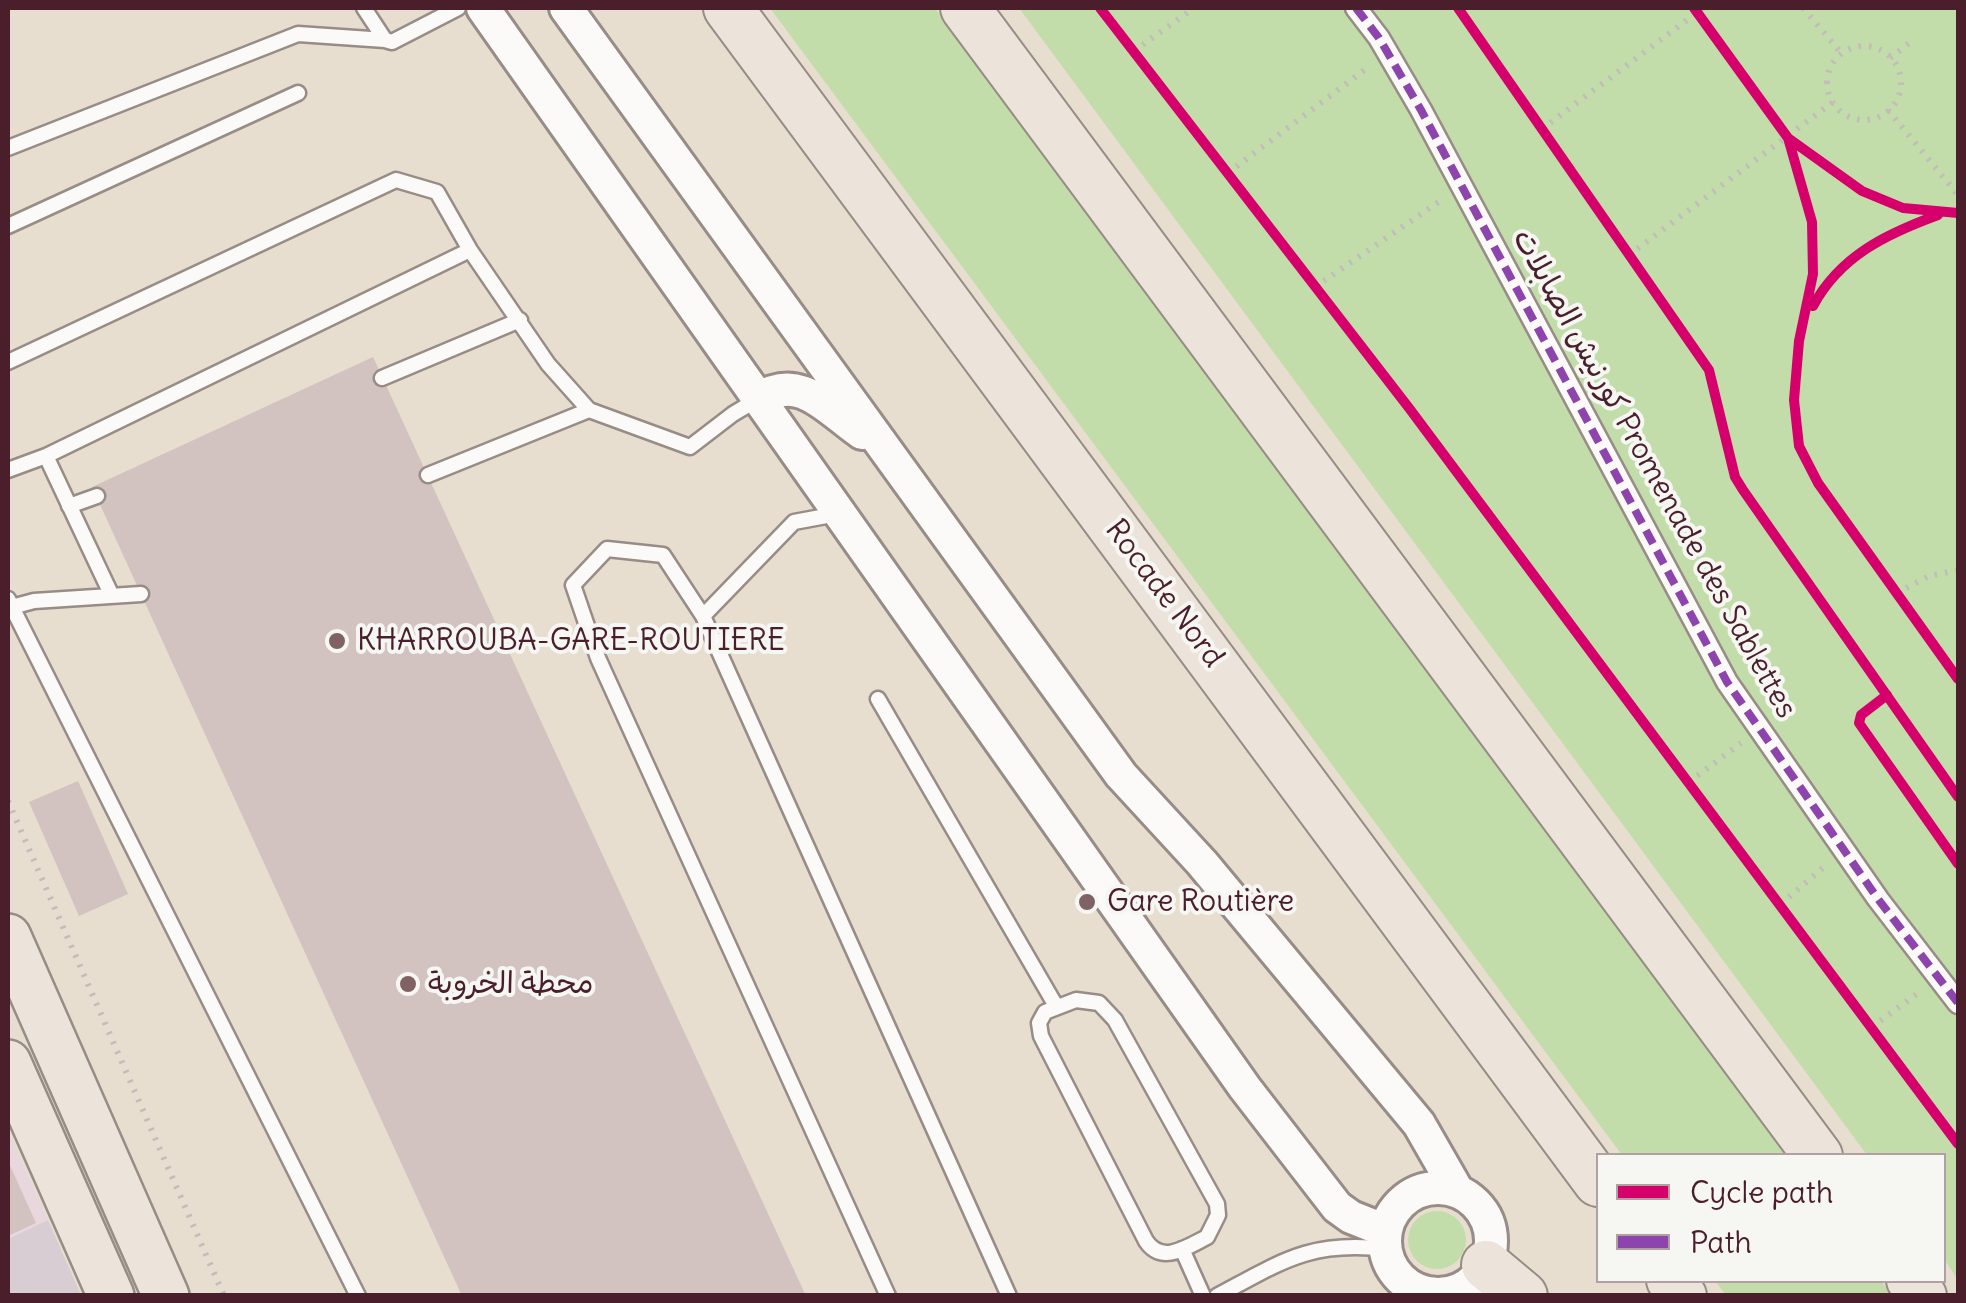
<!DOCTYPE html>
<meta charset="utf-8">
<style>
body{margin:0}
#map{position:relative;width:1966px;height:1303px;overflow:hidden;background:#e7decf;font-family:Delius,sans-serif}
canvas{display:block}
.frame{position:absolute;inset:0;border:10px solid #4a1f2b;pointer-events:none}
.legend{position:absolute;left:1596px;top:1153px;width:350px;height:130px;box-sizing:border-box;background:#f6f6f2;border:2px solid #b1a0a2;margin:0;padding:12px 18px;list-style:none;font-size:30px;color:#4a1f2b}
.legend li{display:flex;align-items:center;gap:20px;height:50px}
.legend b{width:50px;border:2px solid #b1a0a2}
</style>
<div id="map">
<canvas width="1966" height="1303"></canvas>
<div class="frame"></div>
<ul class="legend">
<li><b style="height:12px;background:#d6006c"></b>Cycle path</li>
<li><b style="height:12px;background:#8e44ad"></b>Path</li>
</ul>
</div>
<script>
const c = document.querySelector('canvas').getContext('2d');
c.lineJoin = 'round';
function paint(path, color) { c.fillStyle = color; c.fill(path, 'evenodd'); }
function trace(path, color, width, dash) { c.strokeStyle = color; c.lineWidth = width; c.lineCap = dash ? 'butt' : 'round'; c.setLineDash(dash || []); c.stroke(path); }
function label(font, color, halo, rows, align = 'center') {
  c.font = font + ' Delius,"Playpen Sans Arabic",sans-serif'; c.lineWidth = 8; c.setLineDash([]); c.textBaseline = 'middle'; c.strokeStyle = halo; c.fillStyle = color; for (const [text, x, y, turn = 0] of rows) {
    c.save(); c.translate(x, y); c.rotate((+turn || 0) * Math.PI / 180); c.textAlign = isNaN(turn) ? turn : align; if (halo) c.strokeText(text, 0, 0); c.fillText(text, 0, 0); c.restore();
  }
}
paint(new Path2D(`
 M8,1131L48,1220L8,1239Z`), '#e9d7de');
paint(new Path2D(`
 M48,1220L81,1295H8V1239Z`), '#d8cdd2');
paint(new Path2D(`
 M770,8H935L1788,1155H1622Z
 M1019,8H1958V1280L1944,1259V1156L1867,1155Z
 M1408 1240a29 29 0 1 1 58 0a29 29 0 1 1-58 0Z
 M1715,1281H1881L1892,1295H1726Z`), '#c3ddaa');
paint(new Path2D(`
 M373,357L806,1296H462L92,487Z
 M78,781L128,894L79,916L29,802Z
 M8,1161L36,1223L8,1236Z`), '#d2c2c0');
const service = new Path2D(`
 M385,40L392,42L458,8
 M8,148L298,34L385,40L364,8
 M8,226L298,93
 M8,362L396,180L437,192L470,250L548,364L589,410L690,447L733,414L758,399
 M382,378L520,320
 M46,456L112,596
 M8,470L46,456L470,250
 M428,475L589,410
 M69,506L97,496
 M8,599L358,1296
 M8,608L34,601L141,594
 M703,616L794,522L837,514
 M878,699L1056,1006
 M1076,1000L1099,1003L1115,1020L1217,1204L1218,1215L1207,1237C1187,1247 1162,1265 1146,1241L1041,1036L1039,1023L1045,1012Z
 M1182,1249L1203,1296
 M888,1296L598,658L573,585L607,549L663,555L703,616L1009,1296
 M1217,1296C1281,1262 1310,1240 1386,1249`);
const pedestrian = new Path2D(`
 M1356,8L1379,38L1421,110L1727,682L1878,899L1958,1003`);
const tertiary = new Path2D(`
 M483,8L1245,1088L1337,1207L1351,1217L1386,1231
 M566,8L1121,775L1202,863L1419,1124L1458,1192
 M759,399C800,372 827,409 862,433
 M1385 1241a53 53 0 1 1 106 0a53 53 0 1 1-106 0Z`);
const trunk = new Path2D(`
 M8,937L166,1296
 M8,1063L111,1296`);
const motorway = new Path2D(`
 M728,8L1598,1182
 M965,8L1818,1156
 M1486,1265L1523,1296
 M1671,1280L1682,1296
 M1911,1280L1922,1296`);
trace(service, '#978c86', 19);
trace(pedestrian, '#978c86', 25);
trace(tertiary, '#978c86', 38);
trace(trunk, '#978c86', 50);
trace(motorway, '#978c86', 52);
trace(new Path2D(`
 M1803,8L1842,54
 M1827 83a37 37 0 1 1 74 0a37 37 0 1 1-74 0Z
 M1134,51L1194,8
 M1890,58L1912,41
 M1888,110L1958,195
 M1542,129L1703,8
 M1228,173L1367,68
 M1629,255L1833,102
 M1315,287L1440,201
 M1897,593L1929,576L1958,570
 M1689,782L1741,743
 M8,801L224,1296
 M1781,904L1824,867
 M1872,1027L1918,993`), '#c2bcbb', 6, [2.5, 8]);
trace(service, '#fbfaf8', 14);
trace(pedestrian, '#fbfaf8', 20);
trace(tertiary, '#fbfaf8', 32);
trace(trunk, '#ece4db', 45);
trace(motorway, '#ece4db', 48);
trace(new Path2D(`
 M1356,8L1379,38L1421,110L1727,682L1878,899L1958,1003`), '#8e44ad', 8, [15, 8]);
trace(new Path2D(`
 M1100,8L1409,408L1958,1144
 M1458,8L1709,370L1735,477L1743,490L1958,797
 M1694,8L1788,138L1862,191L1903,208L1958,213
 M1788,138L1812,222L1813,274L1799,341L1794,400L1799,446L1818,483L1958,679
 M1813,306C1840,256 1886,234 1938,215
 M1887,695L1861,715L1859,723L1958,864`), '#d6006c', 10);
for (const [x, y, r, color] of [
 [337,641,10,"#816264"],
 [1087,902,10,"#816264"],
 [408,984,10,"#816264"]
]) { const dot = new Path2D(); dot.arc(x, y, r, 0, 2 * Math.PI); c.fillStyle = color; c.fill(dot); trace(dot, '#f6f6f2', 4); }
label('30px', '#4a1f2b', '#f6f6f2', [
 ["كورنيش الصابلات Promenade des Sablettes",1654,474,61],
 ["Rocade Nord",1164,594,53]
]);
label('30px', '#4a1f2b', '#f6f6f2', [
 ["KHARROUBA-GARE-ROUTIERE",357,641],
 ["Gare Routière",1107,902],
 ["محطة الخروبة",428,984]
], 'left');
</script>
